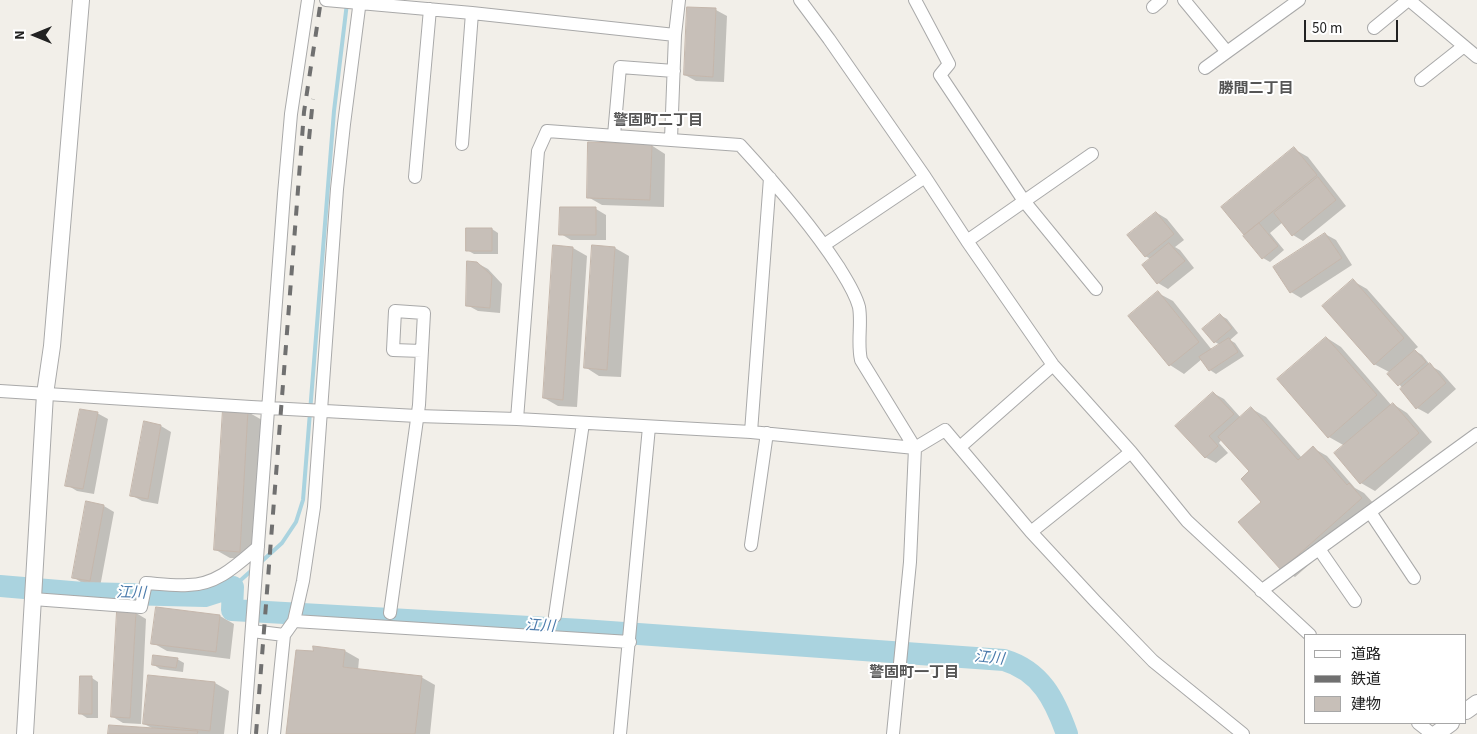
<!DOCTYPE html>
<meta charset="utf-8">
<style>
body{margin:0}
#map{position:relative;width:1477px;height:734px;overflow:hidden;background:#f2efe9;font-family:"Source Sans 3","Noto Sans JP",sans-serif}
canvas{display:block}
.legend{position:absolute;left:1304px;top:634px;width:162px;height:90px;box-sizing:border-box;background:#fff;border:1px solid #a7a7a7;margin:0;padding:6px 9px;list-style:none;font-size:15px;color:#222}
.legend li{display:flex;align-items:center;gap:10px;height:25px}
.legend b{width:25px;border:1px solid #a7a7a7}
.north{position:absolute;left:10px;top:10px;width:50px;height:50px;-webkit-text-stroke:4px #fff;paint-order:stroke;rotate:270deg;font-size:14px;font-weight:700;line-height:20px;text-align:center;color:#222}
.north::after{content:'';display:block;margin:auto;width:18px;height:22px;background:#222;clip-path:polygon(50% 0,100% 100%,50% 72%,0 100%)}
.scale{position:absolute;left:1304px;top:20px;width:94px;height:22px;box-sizing:border-box;border:2px solid #222;border-top:0;padding-left:6px;font-size:15px;line-height:18px;white-space:nowrap;color:#222;-webkit-text-stroke:4px #fff;paint-order:stroke}
</style>
<div id="map">
<canvas width="1477" height="734"></canvas>
<ul class="legend">
<li><b style="height:6px;background:#fff"></b>道路</li>
<li><b style="height:6px;background:#707070"></b>鉄道</li>
<li><b style="height:14px;background:#c7bfb8"></b>建物</li>
</ul>
<div class="north">N</div>
<div class="scale">50 m</div>
</div>
<script>
const c = document.querySelector('canvas').getContext('2d');
c.lineJoin = 'round';
function paint(path, color) { c.fillStyle = color; c.fill(path, 'evenodd'); }
function trace(path, color, width, dash) { c.strokeStyle = color; c.lineWidth = width; c.lineCap = dash ? 'butt' : 'round'; c.setLineDash(dash || []); c.stroke(path); }
function label(font, color, halo, rows, align = 'center') {
  c.font = font + ' "Source Sans 3","Noto Sans JP",sans-serif'; c.lineWidth = 4; c.setLineDash([]); c.textBaseline = 'middle'; c.strokeStyle = halo; c.fillStyle = color; for (const [text, x, y, turn = 0] of rows) {
    c.save(); c.translate(x, y); c.rotate((+turn || 0) * Math.PI / 180); c.textAlign = isNaN(turn) ? turn : align; if (halo) c.strokeText(text, 0, 0); c.fillText(text, 0, 0); c.restore();
  }
}
paint(new Path2D(`
 M688,8L716,10L727,16L724,82L696,81L685,75Z
 M651,145L665,154L664,207L602,205L588,197Z
 M1294,149L1308,157L1346,206L1303,241L1293,235L1283,222L1270,233L1284,250L1270,262L1263,258L1244,234Z
 M596,209L606,215V240H571L561,234Z
 M1157,213L1167,219L1184,240L1175,247L1180,250L1194,268L1168,289L1158,283L1151,259L1145,256Z
 M492,229L498,233V254H474L467,250Z
 M1325,234L1336,240L1352,265L1301,298L1291,292Z
 M554,247L573,248L587,256L577,407L558,406L544,398Z
 M615,248L629,256L621,377L599,376L585,367Z
 M477,263L488,269L502,284L500,313L478,311L467,305Z
 M1353,281L1367,289L1418,347L1414,350L1422,355L1431,366L1440,371L1456,389L1428,414L1417,408L1391,373L1374,364Z
 M1158,293L1173,301L1212,350L1220,345L1215,342L1204,329L1220,315L1227,319L1238,333L1230,340L1235,343L1244,356L1216,374L1210,370L1202,359L1184,374L1170,365L1130,316Z
 M1327,338L1341,347L1392,406L1393,404L1407,413L1432,442L1375,491L1361,483L1345,446L1329,437Z
 M1213,393L1224,399L1241,418L1252,409L1266,417L1302,458L1313,448L1327,456L1355,488L1364,493L1376,506L1295,577L1281,569L1263,502L1251,471L1222,439L1219,443L1228,453L1216,463L1205,457Z
 M248,412L262,420L254,559L230,558L216,550Z
 M97,413L108,419L94,494L77,491L67,485Z
 M161,426L171,432L158,504L142,501L131,495Z
 M104,506L114,512L100,587L84,584L73,577Z
 M157,608L220,616L234,624L230,659L167,651L153,643Z
 M136,613L146,619L141,724L123,723L113,717Z
 M345,651L359,659L358,670L421,677L435,685L430,734H288L314,653Z
 M177,659L184,663L183,672L160,669L154,665Z
 M92,678L98,682V718H87L81,714Z
 M215,683L229,691L224,734H109L154,729L144,724Z`), '#0003');
trace(new Path2D(`
 M261,562L282,543L296,522L303,500L334,111L347,3
 M233,587L252,570`), '#aad3df', 4);
trace(new Path2D(`
 M0,586L83,593L205,596L233,587L232,610L582,630L1004,660C1041,671 1055,700 1067,734`), '#aad3df', 22);
const building = new Path2D(`
 M687,7L716,8L713,77L684,75Z
 M588,142L652,144L650,200L587,198Z
 M1294,147L1317,175L1244,235L1221,207Z
 M1318,177L1336,200L1292,236L1274,213Z
 M560,207H596V235H559Z
 M1156,212L1174,234L1145,257L1127,235Z
 M1259,223L1278,246L1262,259L1243,236Z
 M466,228H492V251H466Z
 M1325,233L1342,258L1290,293L1273,267Z
 M1169,243L1185,261L1157,284L1142,265Z
 M553,245L573,247L563,400L543,398Z
 M592,245L615,247L607,370L584,368Z
 M467,261L477,262L492,276L490,308L466,306Z
 M1353,279L1404,338L1374,365L1322,306Z
 M1158,291L1199,342L1169,366L1128,316Z
 M1220,314L1232,328L1214,343L1202,329Z
 M1326,337L1377,395L1328,438L1277,379Z
 M1229,338L1238,352L1209,371L1199,357Z
 M1415,350L1426,362L1398,386L1387,374Z
 M1430,363L1446,383L1416,409L1400,389Z
 M1213,392L1234,414L1209,436L1218,446L1205,458L1175,426Z
 M1393,403L1419,433L1360,484L1334,453Z
 M1251,407L1298,460L1313,446L1347,485L1349,483L1362,498L1281,570L1238,522L1261,502L1241,479L1249,471L1218,437Z
 M80,409L98,412L83,489L65,486Z
 M223,409L248,410L240,552L214,550Z
 M144,421L161,425L148,499L130,496Z
 M86,501L104,505L90,581L72,578Z
 M156,607L220,615L216,652L151,644Z
 M117,611L136,612L130,718L111,717Z
 M313,646L345,650L343,667L422,676L415,734H286L296,650L313,651Z
 M153,655L178,658L176,668L152,665Z
 M148,675L215,682L210,731L143,724Z
 M80,676H92V714H79Z
 M109,725L198,731L197,734H108Z`);
paint(building, '#c7bfb8');
trace(building, '#c4b6ab', 1);
const minor = new Path2D(`
 M326,0L472,13L675,35
 M800,0L829,39L925,177L967,241L1053,365L1131,452L1187,521L1310,635
 M915,0L949,64L940,75L1024,201L1096,289
 M1184,0L1227,52L1205,68
 M1409,0L1477,57
 M1153,7L1161,0
 M1374,28L1408,0
 M1227,52L1299,0
 M1421,80L1464,46
 M614,135L620,67L674,71
 M671,139L675,35L679,0
 M462,144L472,13
 M415,177L430,9
 M967,241L1092,154
 M824,245L925,177
 M0,391L251,407L417,416L517,419L751,432L915,448L945,430L1031,532L1095,601L1153,661L1243,734
 M517,419L538,151L547,131L740,145C775,183 810,223 838,266C846,279 855,292 859,307C862,324 857,342 861,360L915,448L910,562L893,734
 M751,432L770,178
 M960,447L1053,365
 M1370,512L1414,578
 M1031,532L1131,452
 M751,545L767,433
 M1319,549L1355,601
 M1261,591L1477,434
 M33,599L141,607L146,583C160,584 174,586 188,585C217,585 238,564 258,547
 M390,613L419,405L424,313L395,311L393,350L422,351
 M555,616L583,423
 M294,621L630,642
 M252,631L284,635
 M1418,723L1432,734
 M244,734L284,194L291,114L308,0
 M274,734L284,635L294,621L303,581L314,507L337,189L344,124L360,0
 M620,734L649,427`);
const tertiary = new Path2D(`
 M1466,711L1477,703
 M25,734L45,394L52,346L81,0
 M1436,734L1451,723`);
trace(minor, '#a9a9a9', 14);
trace(tertiary, '#a9a9a9', 18);
trace(minor, '#fff', 12);
trace(tertiary, '#fff', 16);
trace(new Path2D(`
 M309,139L313,99
 M256,734L304,112L321,0`), '#707070', 4, [10, 10]);
label('bold 15px', '#555', '#fff', [
 ["勝間二丁目",1256,90],
 ["警固町二丁目",658,122],
 ["警固町一丁目",914,674]
]);
label('italic 15px', '#4a7aab', '#fff', [
 ["江川",131,594,1],
 ["江川",540,627,3],
 ["江川",989,659,6]
]);
</script>
